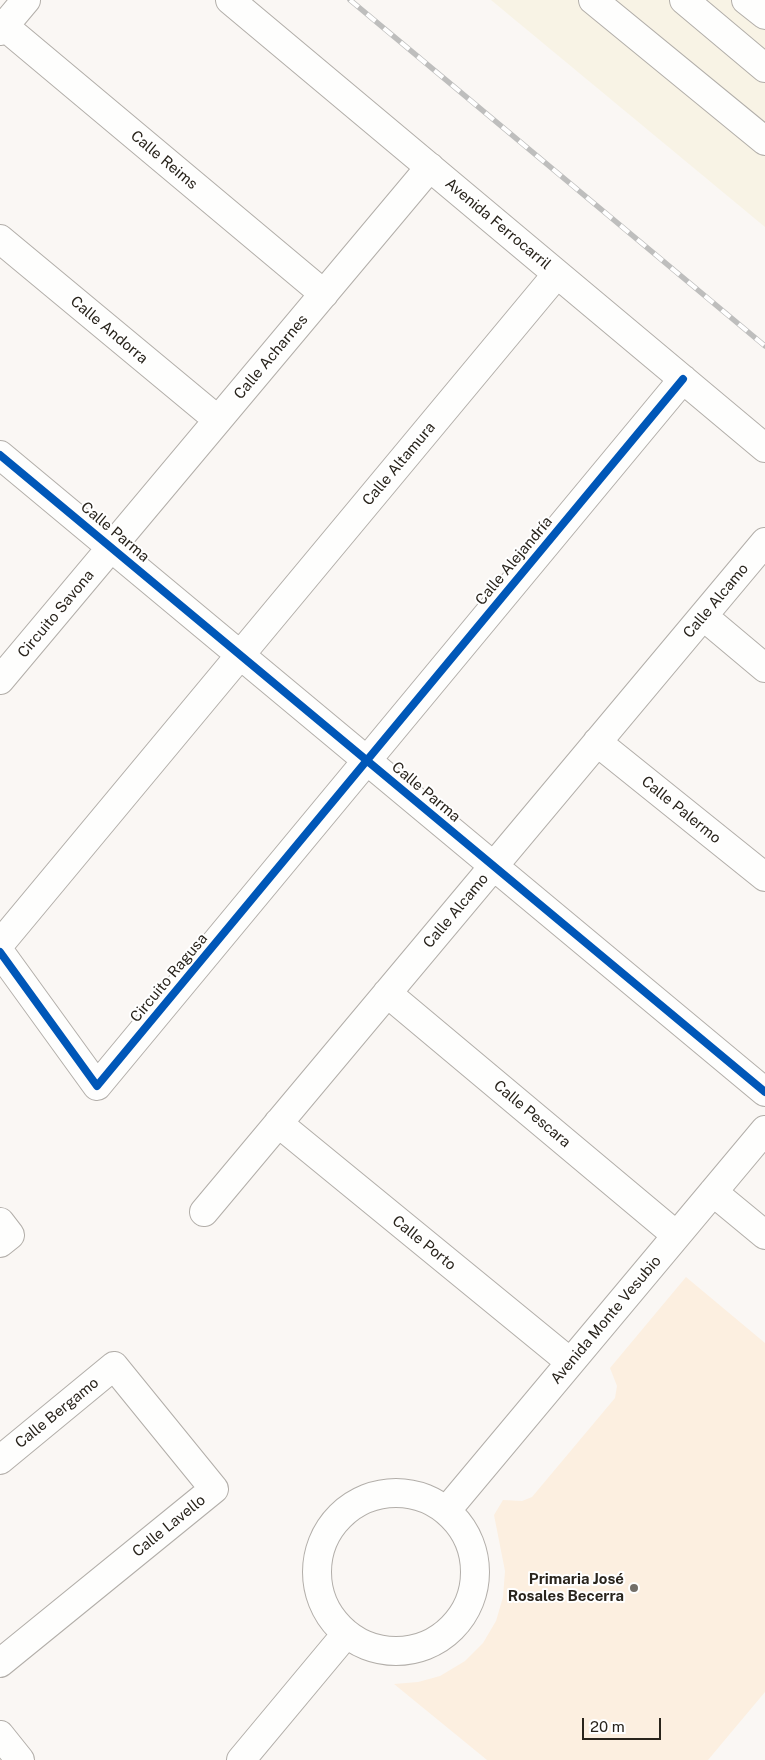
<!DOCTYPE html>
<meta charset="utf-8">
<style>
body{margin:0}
#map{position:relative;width:765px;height:1760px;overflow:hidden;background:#faf7f4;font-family:"Public Sans",sans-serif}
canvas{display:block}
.scale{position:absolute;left:582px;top:1718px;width:79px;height:22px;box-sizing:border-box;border:2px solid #29241c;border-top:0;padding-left:6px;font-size:15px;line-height:18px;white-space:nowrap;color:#29241c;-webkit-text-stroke:4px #fff;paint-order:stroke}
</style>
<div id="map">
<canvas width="765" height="1760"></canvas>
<div class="scale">20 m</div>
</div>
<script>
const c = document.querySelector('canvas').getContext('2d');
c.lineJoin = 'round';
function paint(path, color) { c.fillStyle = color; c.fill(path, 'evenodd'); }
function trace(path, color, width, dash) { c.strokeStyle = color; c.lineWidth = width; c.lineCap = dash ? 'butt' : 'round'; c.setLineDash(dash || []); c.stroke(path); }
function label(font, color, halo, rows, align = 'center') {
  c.font = font + ' "Public Sans",sans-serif'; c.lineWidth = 4; c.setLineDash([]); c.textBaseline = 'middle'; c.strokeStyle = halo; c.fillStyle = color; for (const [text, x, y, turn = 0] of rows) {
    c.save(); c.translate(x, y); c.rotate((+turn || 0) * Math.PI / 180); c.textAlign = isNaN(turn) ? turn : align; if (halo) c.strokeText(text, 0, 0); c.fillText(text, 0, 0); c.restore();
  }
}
paint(new Path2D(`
 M686,1277L765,1343V1692L708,1760H487L394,1684L418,1682L440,1676L465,1661L483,1643L496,1621L503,1597L505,1571L494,1515L503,1500L522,1501L532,1497L615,1398L617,1386L610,1368Z`), '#fcefe0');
paint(new Path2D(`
 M491,0H765V227Z`), '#f8f3e5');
const minor = new Path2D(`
 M230,0L765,448
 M593,0L765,141
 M684,0L765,68
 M746,0L765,15
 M4,26L324,294
 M0,31L26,0
 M0,239L218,420
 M0,455L765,1092
 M703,616L765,668
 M0,680L430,167
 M597,742L765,877
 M0,944L557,274
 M0,952L97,1086L683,379
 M387,993L676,1235
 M278,1123L570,1362
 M713,1192L765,1235
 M204,1212L765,542
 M0,1222L10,1235L0,1243
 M0,1460L114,1366L214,1489L0,1663
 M317 1572a79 79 0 1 1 158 0a79 79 0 1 1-158 0Z
 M447,1510L765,1130
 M0,1735L20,1760
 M241,1760L346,1634`);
trace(minor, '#b2aea9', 30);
trace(minor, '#fefefd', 28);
const rail = new Path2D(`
 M350,0L765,346`);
trace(rail, '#bebebd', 5.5);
trace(rail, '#fff', 4, [11]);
trace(new Path2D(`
 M0,455L765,1092
 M0,952L97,1086L683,379`), '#0057b8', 8);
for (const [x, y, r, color] of [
 [634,1588,5,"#726e68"]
]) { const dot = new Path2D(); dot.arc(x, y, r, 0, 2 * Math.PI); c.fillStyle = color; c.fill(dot); trace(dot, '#fff', 2); }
label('15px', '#29241c', '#fff', [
 ["Calle Reims",164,160,40],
 ["Avenida Ferrocarril",498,224,40],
 ["Calle Andorra",109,330,40],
 ["Calle Acharnes",271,357,-50],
 ["Calle Altamura",399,464,-50],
 ["Calle Parma",115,532,40],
 ["Calle Alejandría",514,561,-50],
 ["Calle Alcamo",716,601,-50],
 ["Circuito Savona",56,614,-50],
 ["Calle Parma",426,792,40],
 ["Calle Palermo",681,810,39],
 ["Calle Alcamo",456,911,-50],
 ["Circuito Ragusa",169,978,-50],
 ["Calle Pescara",532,1114,40],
 ["Calle Porto",424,1243,39],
 ["Avenida Monte Vesubio",606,1320,-50],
 ["Calle Bergamo",57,1413,-39],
 ["Calle Lavello",169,1526,-39]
]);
label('bold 15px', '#29241c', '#fff', [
 ["Primaria José",624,1579],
 ["Rosales Becerra",624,1596]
], 'right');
</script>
